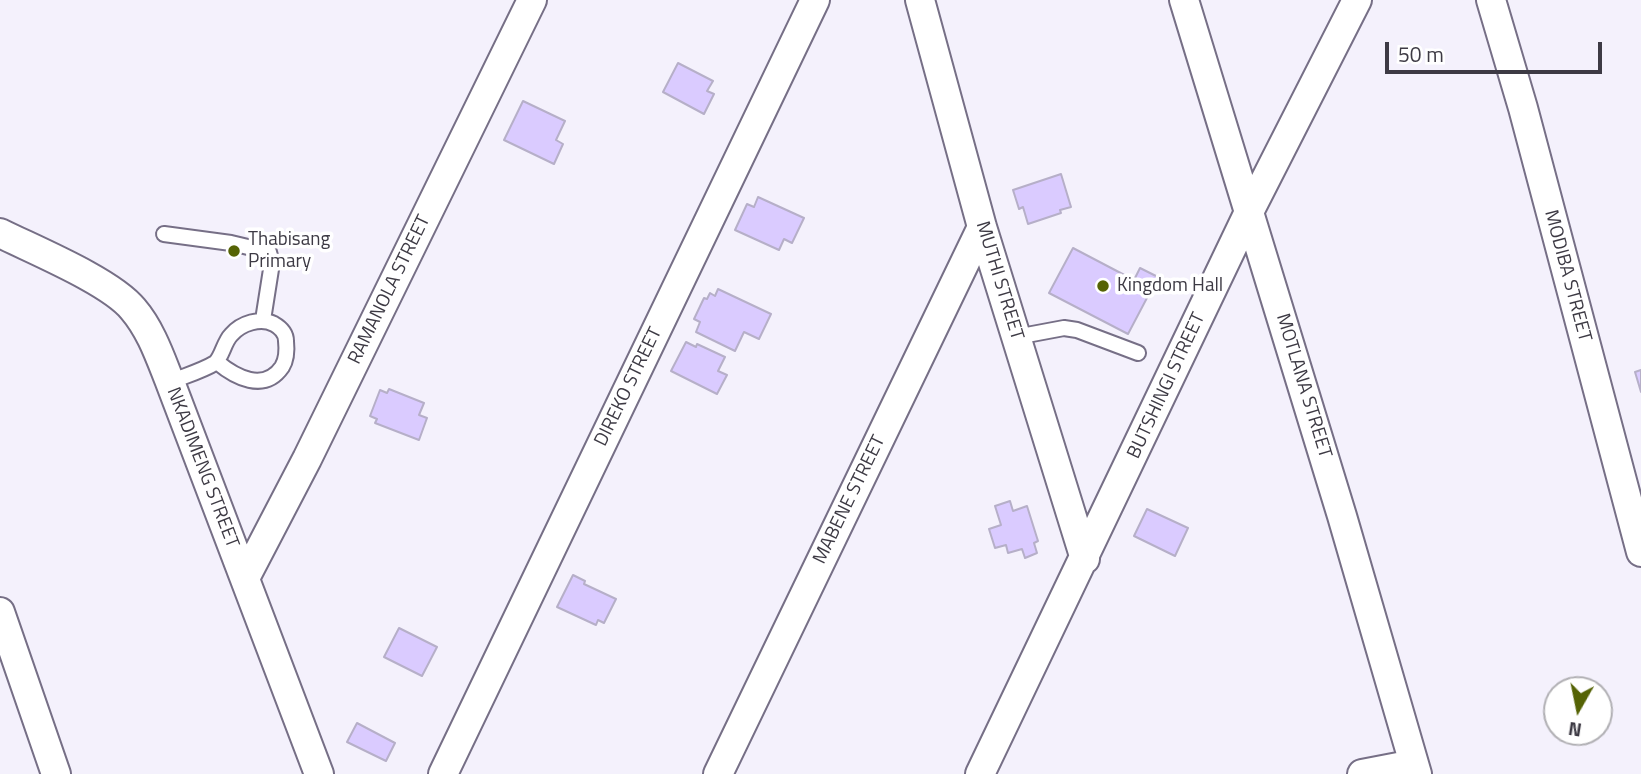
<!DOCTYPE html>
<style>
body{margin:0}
#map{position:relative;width:1641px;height:774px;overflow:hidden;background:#f4f1fc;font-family:"Titillium Web",sans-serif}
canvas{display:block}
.north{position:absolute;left:1543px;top:676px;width:70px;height:70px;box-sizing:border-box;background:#fff;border:2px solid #b1b0b4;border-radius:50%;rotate:189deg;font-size:19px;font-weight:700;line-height:28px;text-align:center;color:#3d3a44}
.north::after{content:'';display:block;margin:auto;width:24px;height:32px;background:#556305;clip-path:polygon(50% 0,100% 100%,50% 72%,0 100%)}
.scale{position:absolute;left:1385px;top:42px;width:217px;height:32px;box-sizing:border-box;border:4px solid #3d3a44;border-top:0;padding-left:9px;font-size:21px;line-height:24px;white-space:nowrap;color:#3d3a44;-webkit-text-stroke:5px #fff;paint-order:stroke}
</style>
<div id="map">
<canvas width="1641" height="774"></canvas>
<div class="north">N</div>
<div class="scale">50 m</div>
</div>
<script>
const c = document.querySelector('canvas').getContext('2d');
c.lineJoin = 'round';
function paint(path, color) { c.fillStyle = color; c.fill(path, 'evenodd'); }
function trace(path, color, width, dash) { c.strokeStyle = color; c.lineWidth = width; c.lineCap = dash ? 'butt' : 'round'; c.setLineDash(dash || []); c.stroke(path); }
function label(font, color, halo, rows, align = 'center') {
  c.font = font + ' "Titillium Web",sans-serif'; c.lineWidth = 7; c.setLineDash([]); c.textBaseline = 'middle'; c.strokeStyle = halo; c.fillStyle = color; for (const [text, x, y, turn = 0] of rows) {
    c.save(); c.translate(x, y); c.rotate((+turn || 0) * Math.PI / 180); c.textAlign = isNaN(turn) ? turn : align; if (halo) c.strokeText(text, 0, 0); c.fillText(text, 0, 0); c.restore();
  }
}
const building = new Path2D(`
 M678,63L713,81L707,91L714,94L704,114L663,92Z
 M523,101L565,121L556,140L563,144L554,164L504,140Z
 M1061,174L1071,207L1060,210L1061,213L1028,224L1023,207L1019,209L1013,190Z
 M758,197L804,218L792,243L784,239L779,250L735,230L747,204L754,207Z
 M1073,248L1134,280L1140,268L1158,277L1128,334L1049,293Z
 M718,289L771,314L759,339L744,332L735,351L696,332L700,322L694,319L704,298L707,299L710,293L715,296Z
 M686,342L696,347L697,344L725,357L718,371L727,375L717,394L671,371Z
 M1641,370V392L1635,372Z
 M389,389L424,403L419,415L427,418L419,440L375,423L377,419L370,416L380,390L387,393Z
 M1010,501L1013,511L1027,506L1038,541L1034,543L1037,553L1025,558L1022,549L1008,553L1006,545L995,548L989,529L1001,525L995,506Z
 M1147,509L1188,528L1175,556L1134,536Z
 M573,575L585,581L584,584L616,599L604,623L598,620L596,625L557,607Z
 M399,628L437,647L422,676L384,657Z
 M357,723L395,743L386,761L347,742Z`);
paint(building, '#dacbff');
trace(building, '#b6afc8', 2);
const service = new Path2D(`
 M164,234L231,243L269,252L272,263L263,320
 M1016,337L1064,328L1077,330L1138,353
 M170,382C184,376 202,371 215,363C222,357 224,342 231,335C241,323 261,317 274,324C281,328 286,334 286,341C287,350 287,359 282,367C264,393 235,377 217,362`);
const minor = new Path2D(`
 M920,0L982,227L1085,559
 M1184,0L1342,516L1417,774
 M1491,0L1523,108L1641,552
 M0,233C34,250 110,281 133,309C151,330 160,357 170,382L319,774
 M245,578L307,459L532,0
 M0,612L56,774
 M443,774L815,0
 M718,774L982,227
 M980,774L1249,212L1357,0
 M1362,774L1414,764`);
trace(service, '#766f86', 18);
trace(minor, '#766f86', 32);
trace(service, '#fff', 14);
trace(minor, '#fff', 28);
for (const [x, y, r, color] of [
 [234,251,7,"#556305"],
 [1103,286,7,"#556305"]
]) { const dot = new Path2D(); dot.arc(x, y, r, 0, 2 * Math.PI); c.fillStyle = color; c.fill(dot); trace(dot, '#fff', 2.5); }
label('19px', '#3d3a44', '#fff', [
 ["Thabisang",248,240],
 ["Primary",248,262],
 ["Kingdom Hall",1117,286]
], 'left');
label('19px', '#3d3a44', '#fff', [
 ["MODIBA STREET",1567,276,75],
 ["MUTHI STREET",999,281,73],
 ["RAMANOLA STREET",390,290,-64],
 ["BUTSHINGI STREET",1167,386,-65],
 ["MOTLANA STREET",1303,386,73],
 ["DIREKO STREET",629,387,-64],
 ["NKADIMENG STREET",202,468,69],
 ["MABENE STREET",850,500,-64]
]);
</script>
